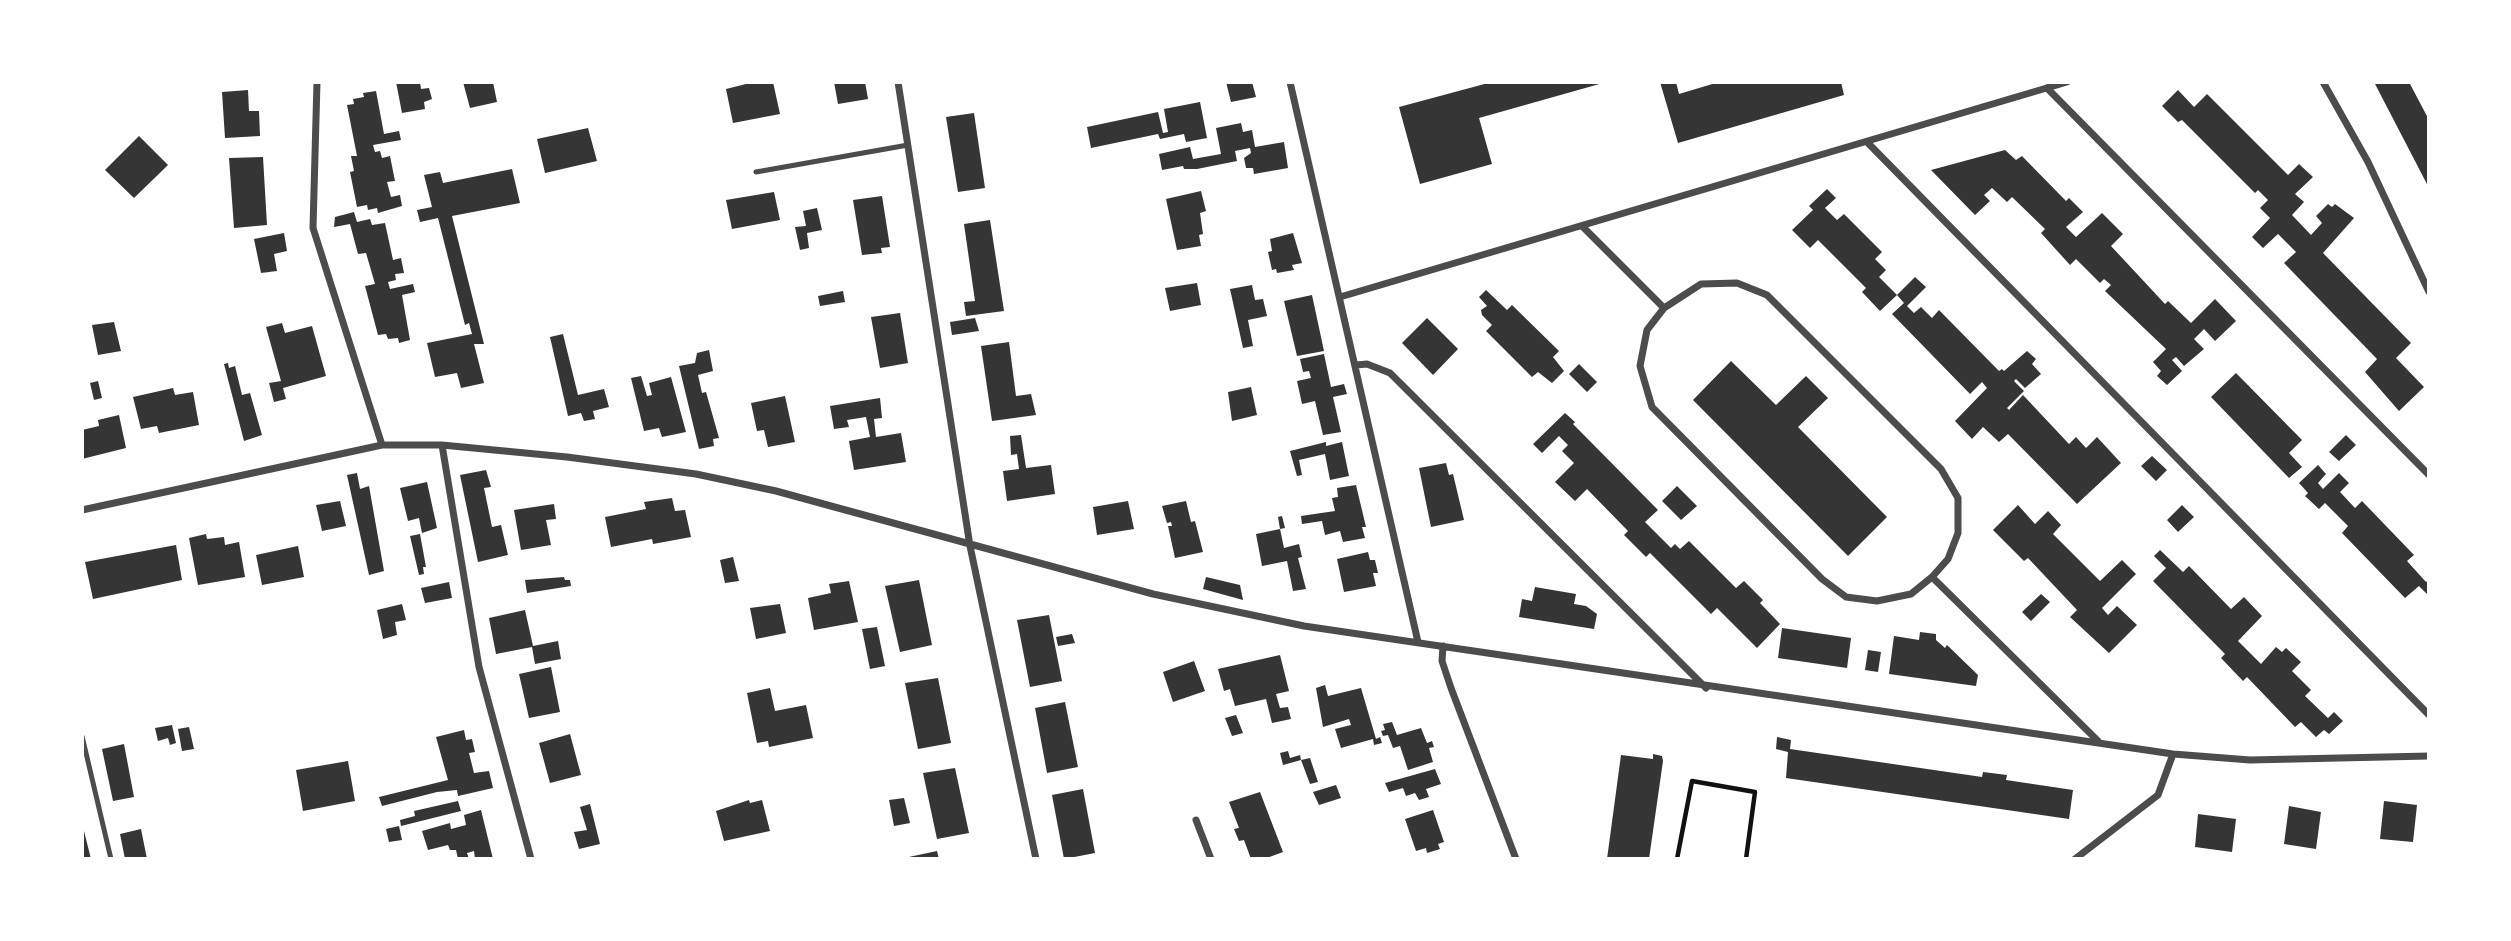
<!DOCTYPE html>
<style>
body{margin:0}
#map{position:relative;width:2511px;height:941px;overflow:hidden;background:#fff;font-family:Literata,serif}
canvas{display:block}
.frame{position:absolute;inset:0;border:84px solid #fff;pointer-events:none}
</style>
<div id="map">
<canvas width="2511" height="941"></canvas>
<div class="frame"></div>
</div>
<script>
const c = document.querySelector('canvas').getContext('2d');
c.lineJoin = 'round';
function paint(path, color) { c.fillStyle = color; c.fill(path, 'evenodd'); }
function trace(path, color, width, dash) { c.strokeStyle = color; c.lineWidth = width; c.lineCap = dash ? 'butt' : 'round'; c.setLineDash(dash || []); c.stroke(path); }
paint(new Path2D(`
 M396,82H420L421,89L429,88L432,99L424,102L425,109L402,113Z
 M463,82H493L497,102L470,108Z
 M754,82H773L780,114L733,123L726,89Z
 M834,82H865L868,99L838,104Z
 M1226,82H1252L1256,97L1231,102Z
 M1492,82L1603,83L1479,118L1492,164L1420,184L1399,107Z
 M1660,82H1676L1679,94L1719,82H1841L1844,95L1678,143Z
 M2374,82H2409L2429,120V188Z
 M248,90L249,111H259L260,136L225,138L222,92Z
 M2178,90L2194,107L2207,94L2288,175L2299,164L2313,177L2295,194L2304,202L2292,215L2311,235L2322,223L2316,216L2328,204L2332,207L2335,204L2354,218L2323,253L2411,343L2396,358L2424,387L2399,411L2365,372L2377,359L2284,263L2296,252L2278,234L2263,248L2252,237L2270,218L2260,208L2268,200L2258,190L2255,193L2182,120L2178,122L2162,106Z
 M376,91L384,134L399,131L401,140L373,145L375,152L380,151L382,158L390,156L395,181L387,182L391,197L400,195L402,206L378,213L377,208L368,210L367,205L357,207L350,172L354,171L351,156H357L347,105L354,104L353,99L364,97L363,93Z
 M1200,102L1207,138L1186,142L1184,134L1160,139L1158,134L1091,148L1087,127L1158,112L1163,133L1168,132L1164,109Z
 M974,113L985,188L958,192L946,117Z
 M1241,123L1243,132L1252,130L1255,147L1284,142L1288,168L1254,174L1253,168H1246L1244,158L1251,153L1250,148L1235,151L1237,161L1197,169H1184L1183,166L1162,170L1159,154L1190,147L1193,159L1221,154L1216,128Z
 M588,128L597,161L545,173L537,139Z
 M139,136L168,165L134,198L105,170Z
 M2005,150L2016,160L2022,156L2066,201L2069,198L2083,212L2066,227L2076,237L2102,213L2123,234L2111,246L2165,304L2168,301L2191,323L2215,299L2236,321L2215,341L2204,329L2194,339L2204,349L2184,366L2176,357L2172,360L2182,371L2167,385L2157,376L2161,371L2153,362L2166,349L2105,291L2111,285L2104,279L2100,283L2076,259L2070,265L2041,233L2045,229L2012,197L2007,202L1992,188L1984,195L1990,201L1975,215L1931,170Z
 M263,157L267,225L234,228L229,158Z
 M512,169L520,203L452,216L484,344H474L484,383L461,388L457,373L435,377L427,343L472,334L469,323L465,325L438,218L420,222L417,210L432,207L424,175L440,172L443,183Z
 M1827,189L1836,198L1825,208L1837,220L1844,214L1882,252L1875,259L1886,270L1879,277L1897,295L1880,311L1862,292L1866,288L1818,240L1810,248L1792,230L1813,210L1809,206Z
 M1201,191L1206,211L1200,213L1203,234L1199,235L1201,246L1177,250L1166,199Z
 M774,192L780,220L732,229L726,200Z
 M882,196L890,247L881,248L882,253L862,255L853,200Z
 M817,208L822,230L807,233L809,248L800,250L795,227L806,226L803,211Z
 M354,212L357,222L370,219L372,225L385,223L393,260L401,258L404,273L395,274L396,280L388,282L390,289L413,284L415,292L402,295L410,340L399,343L398,338L388,339L386,334L378,335L365,286L375,284L366,253L358,254L350,224L334,227L335,217Z
 M990,220L1004,311L966,316L964,302L975,301L964,224Z
 M284,233L287,251L274,254L277,271L261,273L254,239Z
 M1293,233L1302,263L1292,265L1294,270L1277,273L1276,269L1272,270L1268,252L1272,251L1270,239Z
 M1915,277L1926,287L1907,306L1914,313L1921,307L1932,318L1939,310L1999,371L2002,369L2004,371L2027,351L2036,359L2032,364L2041,374L2025,388L2016,379L2014,381L2024,391L2007,408L2009,410L2023,395L2069,444L2076,437L2086,448L2097,437L2121,463L2077,504L2008,434L1999,442L1983,427L1972,439L1955,421L1987,388L1982,382L1970,394L1892,314L1904,303L1897,295Z
 M1197,283L1201,305L1170,311L1165,288Z
 M1252,285L1255,300L1263,299L1267,316L1248,320L1253,346L1243,348L1230,289Z
 M1486,290L1507,310L1512,305L1559,351L1553,357L1564,371L1552,383L1538,372L1532,377L1486,331L1492,325L1482,315L1481,310L1487,306L1479,297Z
 M843,291L845,302L820,306L818,296Z
 M1312,295L1324,351L1297,356L1284,301Z
 M900,313L908,363L880,368L871,317Z
 M975,318L979,331L952,335L950,322Z
 M1427,318L1458,349L1433,375L1402,343Z
 M114,322L121,351L98,355L92,325Z
 M282,323L285,333L312,326L326,376L283,388L286,399L274,402L269,383L281,381L266,327Z
 M563,334L578,395L604,389L609,407L593,411L595,419L584,421L581,413L568,416L550,337Z
 M1009,342L1016,396L1031,394L1036,415L992,421L981,346Z
 M709,350L713,371L698,375L702,393L706,392L719,438L713,439L714,446L699,449L679,366L695,363L697,353Z
 M1324,354L1331,387L1344,384L1347,394L1333,397L1341,432L1323,435L1315,401L1302,404L1297,381L1311,378L1309,371L1303,372L1300,359Z
 M1731,361L1776,405L1806,376L1828,398L1798,427L1887,517L1848,556L1693,400Z
 M228,363L229,368L235,366L242,395L250,393L262,435L244,441L224,364Z
 M1579,364L1597,382L1587,392L1569,374Z
 M2236,373L2302,440L2289,453L2302,467L2289,478L2211,397Z
 M641,376L647,396L652,395L649,383L671,377L686,432L662,437L659,428L644,431L631,378Z
 M98,381L102,398L94,400L90,383Z
 M1251,387L1257,415L1232,421L1228,392Z
 M173,388L175,395L193,392L199,425L159,433L157,426L141,429L133,397Z
 M785,396L795,442L768,447L764,430L757,431L751,403Z
 M880,398L882,418L874,419L876,437L901,433L906,462L854,470L849,441L870,437L866,417L847,420L849,427L834,429L830,406Z
 M1565,413L1575,422L1573,424L1658,510L1645,522L1671,548L1675,544L1680,549L1689,541L1736,588L1744,581L1763,600L1760,603L1780,624L1757,648L1717,608L1711,614L1650,553L1646,557L1624,535L1628,531L1587,489L1575,501L1555,482L1574,463L1562,451L1568,445L1559,436L1542,453L1533,444Z
 M119,415L126,448L82,459V430L99,426L98,420Z
 M1021,435L1026,468L1051,465L1055,494L1007,501L1003,471L1019,469L1017,454L1011,455L1010,436Z
 M2346,435L2356,445L2339,461L2329,452Z
 M1326,442V446L1342,442L1349,476L1330,480L1325,454L1299,460L1302,475L1297,476L1290,451Z
 M2152,456L2167,470L2156,481L2141,466Z
 M1446,463L1449,475L1453,474L1464,520L1431,527L1419,468Z
 M2318,465L2326,474L2318,483L2323,489L2339,473L2349,483L2340,492L2355,508L2362,501L2414,555L2407,561L2426,582L2429,579V596L2419,586L2405,598L2342,533L2348,526L2325,503L2319,509L2305,496L2308,493L2299,483Z
 M486,470L491,487L484,488L492,527L501,525L508,555L478,562L460,475Z
 M357,473L360,489L369,486L384,571L369,575L347,475Z
 M427,482L437,528L422,533L419,518L408,521L400,488Z
 M1356,485L1366,527H1362L1365,538L1343,542L1340,531L1325,535L1322,521L1302,524L1301,516L1335,511L1332,498L1338,497L1337,488Z
 M1677,486L1697,506L1681,520L1662,501Z
 M672,498L675,511L685,510L691,537L653,544L652,539L611,547L605,517L646,509L644,502Z
 M340,501L346,526L322,531L316,505Z
 M1128,501L1134,529L1097,535L1093,507Z
 M1186,501L1191,522L1195,521L1203,552L1175,558L1168,526H1172L1171,522L1167,523L1162,506Z
 M554,504L556,519L546,520L551,545L521,550L514,510Z
 M2018,505L2035,524L2048,511L2061,525L2053,534L2100,581L2122,560L2136,574L2102,608L2108,615L2117,606L2137,625L2109,653L2070,617L2077,610L2028,558L2024,561L1993,530Z
 M2182,505L2194,517L2178,532L2167,520Z
 M1282,516L1285,528L1280,529L1284,548L1299,544L1302,557L1298,558L1306,589L1293,591L1287,561L1262,566L1256,534L1280,529L1278,517Z
 M206,534L207,539L224,537L225,545L239,542L245,577L198,585L189,538Z
 M420,534L426,567H423L424,574L419,575L410,536Z
 M176,545L182,580L93,599L85,562Z
 M298,546L304,577L262,585L256,555Z
 M2160,550L2183,572L2189,566L2231,609L2244,597L2262,616L2238,641L2261,664L2276,647L2282,652L2286,648L2301,662L2292,671L2311,690L2305,696L2328,718L2334,712L2343,721L2329,734L2324,730L2316,737L2301,722L2295,727L2247,677L2243,681L2221,658L2225,654L2153,581L2166,568L2154,556Z
 M1368,552L1370,560H1375L1378,573H1373L1376,586L1344,592L1337,559Z
 M733,557L739,581L725,583L720,560Z
 M564,577L565,580H570L571,586L527,593L525,580Z
 M1206,577L1240,585L1243,600L1203,589Z
 M919,580L932,645L900,652L885,586Z
 M849,581L858,622L814,630L808,598L831,593L829,584Z
 M449,582L452,598L425,603L421,588Z
 M1535,587L1576,594L1574,604L1586,606L1597,614L1594,629L1519,617L1522,599L1532,601Z
 M2041,594L2050,602L2031,621L2022,612Z
 M402,604L406,620L395,622L397,635L383,639L377,610Z
 M780,604L786,633L756,639L750,608Z
 M525,610L533,646L558,641L561,659L535,664L532,647L496,654L489,618Z
 M1049,615L1062,681L1030,687L1017,620Z
 M877,627L885,666L870,669L862,629Z
 M1782,628L1851,638L1847,668L1778,658Z
 M1920,632L1936,634V640L1945,648L1947,645L1978,675L1976,686L1889,674L1894,636L1919,640Z
 M1072,634L1075,643L1058,646L1056,637Z
 M1868,650L1881,652L1878,672L1865,670Z
 M1280,655L1289,691L1276,694L1280,708L1288,707L1291,719L1272,723L1266,699L1235,706L1230,689L1224,691L1218,669Z
 M1194,661L1205,691L1173,702L1163,672Z
 M551,667L560,712L529,718L519,674Z
 M938,678L951,743L918,749L905,683Z
 M1325,685L1328,696L1361,688L1376,739L1380,737L1382,743L1374,745L1373,739L1341,748L1335,729L1351,725L1349,719L1323,727L1316,688Z
 M770,688L775,711L806,705L813,738L769,747L768,741L757,743L747,693Z
 M1065,702L1078,767L1047,773L1035,708Z
 M1236,715L1243,733L1232,736L1225,718Z
 M1392,722L1397,735L1421,728L1427,743L1432,741L1434,747L1429,748L1433,762L1408,770L1400,746L1393,748L1388,735L1383,736L1381,731L1385,730L1383,724Z
 M172,725L176,743L170,745L168,738L158,741L155,728Z
 M189,727L194,749L182,751L178,729Z
 M464,730L466,740L472,739L475,752L469,753L474,773L489,771L493,788L458,796L457,790L437,792L382,806L379,797L448,780L436,737Z
 M570,734L581,775L550,783L539,743Z
 M1777,737L1791,740L1790,749L1982,777L1983,772L2007,775L2006,780L2073,790L2069,819L1786,778L1788,752L1776,749Z
 M124,744L134,797L113,801L102,749Z
 M1288,751L1290,758L1300,755L1301,760L1283,765L1280,753Z
 M1653,754L1662,756L1663,761L1649,859H1607L1621,755L1653,759Z
 M1310,758L1318,782L1310,784L1301,760Z
 M348,761L355,801L303,811L296,770Z
 M955,768L969,833L937,839L923,773Z
 M1435,769L1441,784L1426,789L1429,797L1419,800L1415,793L1406,796L1403,788L1389,792L1385,783Z
 M1336,785L1341,798L1319,805L1313,792Z
 M1083,789L1095,853L1064,859L1052,795Z
 M1260,792L1283,852L1264,859H1251L1244,840L1239,841L1234,829L1239,828L1229,802Z
 M904,798L910,823L894,826L889,800Z
 M749,800L750,803L762,800L770,831L724,841L716,811Z
 M458,801L461,811L401,826L400,820L415,816L414,811Z
 M2384,801L2417,805L2413,842L2380,839Z
 M590,804L600,844L579,849L574,832L587,830L580,807Z
 M2289,806L2321,812L2316,849L2284,844Z
 M481,810L493,859H475L474,851L467,853L469,859H458L456,850H450L448,845L428,850L422,831L450,823L451,829L466,825L464,815Z
 M1433,810L1444,842L1438,844L1440,849L1427,853L1426,848L1416,851L1405,819Z
 M2198,814L2236,819L2232,852L2195,847Z
 M399,826L402,840L389,842L386,829Z
 M82,827H83L91,859H82Z
 M141,829L147,859H125L120,834Z
 M937,851L939,859H904V858Z`), '#353535');
trace(new Path2D(`
 M1677,859L1692,781L1755,792L1746,859`), '#111', 4.5);
trace(new Path2D(`
 M756,172L908,145
 M82,736L111,859`), '#4c4c4c', 5);
trace(new Path2D(`
 M317,82L313,228L382,445
 M898,82L970,546L1036,859
 M1290,82L1418,642
 M2323,82L2368,162L2429,292
 M2047,88L2429,475
 M1867,142L2429,715
 M1583,227L1664,308
 M1737,283L1767,295L1941,469L1958,498V533L1948,559L1932,577L1911,594L1877,601L1846,597L1822,579L1652,407L1640,366L1647,330L1664,308L1701,284Z
 M1340,297L2067,82
 M1356,365L1367,364L1390,373L1706,688
 M442,445L479,667L531,859
 M82,510L382,445H442L567,457L696,474L776,491L1153,594L1304,626L2173,754L2250,760L2429,756
 M1932,577L2098,741
 M1443,646L1442,661L1451,688L1516,859
 M1196,820L1211,859
 M2075,859L2158,795L2173,754`), '#4c4c4c', 7);
</script>
